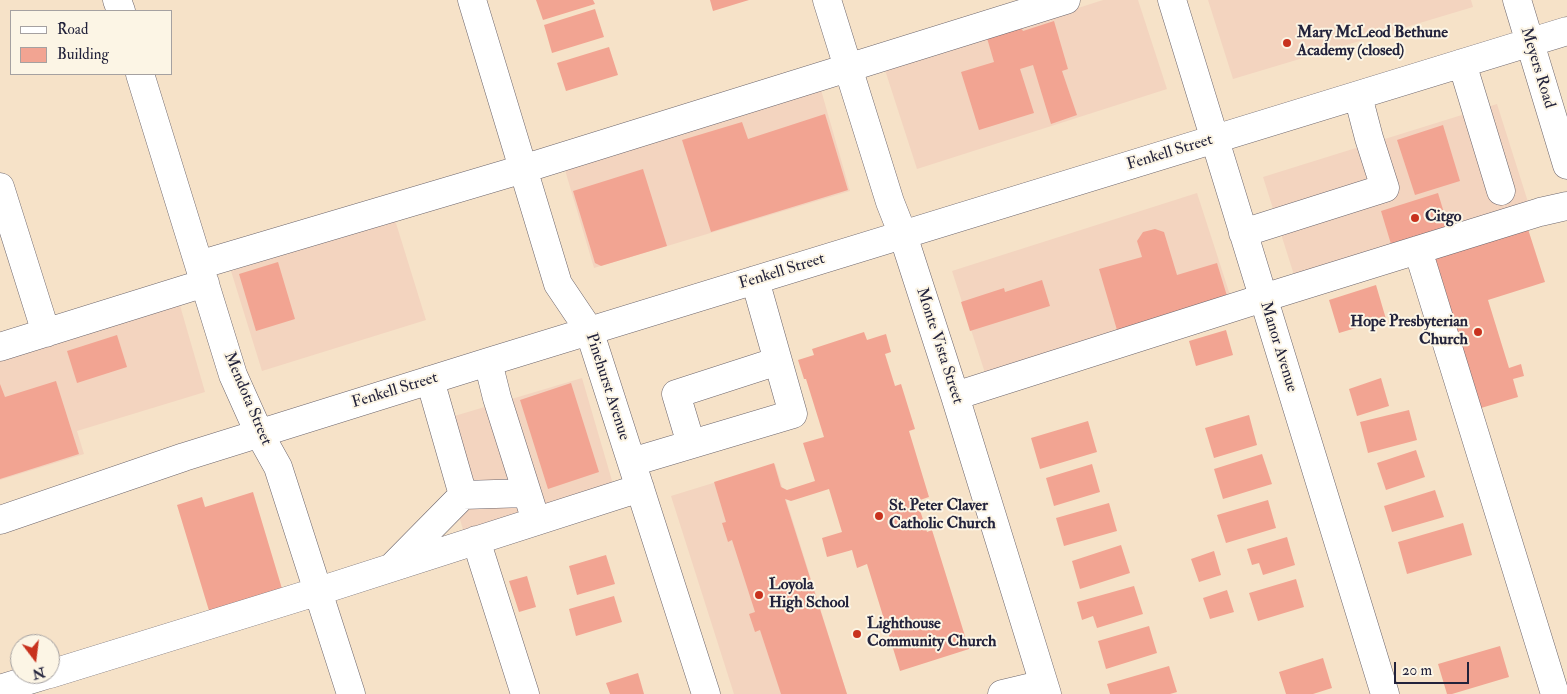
<!DOCTYPE html>
<style>
body{margin:0}
#map{position:relative;width:1567px;height:694px;overflow:hidden;background:#f6e2c8;font-family:"IM FELL Double Pica",serif}
canvas{display:block}
.legend{position:absolute;left:10px;top:10px;width:162px;height:65px;box-sizing:border-box;background:#fcf5e5;border:1px solid #a5a1a1;margin:0;padding:6px 9px;list-style:none;font-size:15px;color:#22223b}
.legend li{display:flex;align-items:center;gap:10px;height:25px}
.legend b{width:25px;border:1px solid #a5a1a1}
.north{position:absolute;left:10px;top:634px;width:50px;height:50px;box-sizing:border-box;background:#fcf5e5;border:1px solid #a5a1a1;border-radius:50%;rotate:165deg;font-size:14px;font-weight:700;line-height:20px;text-align:center;color:#22223b}
.north::after{content:'';display:block;margin:auto;width:18px;height:22px;background:#c8321e;clip-path:polygon(50% 0,100% 100%,50% 72%,0 100%)}
.scale{position:absolute;left:1394px;top:662px;width:75px;height:22px;box-sizing:border-box;border:2px solid #22223b;border-top:0;padding-left:6px;font-size:15px;line-height:18px;white-space:nowrap;color:#22223b;-webkit-text-stroke:4px #fcf5e5;paint-order:stroke}
</style>
<div id="map">
<canvas width="1567" height="694"></canvas>
<ul class="legend">
<li><b style="height:6px;background:#fff"></b>Road</li>
<li><b style="height:14px;background:#f2a492"></b>Building</li>
</ul>
<div class="north">N</div>
<div class="scale">20 m</div>
</div>
<script>
const c = document.querySelector('canvas').getContext('2d');
c.lineJoin = 'round';
function paint(path, color) { c.fillStyle = color; c.fill(path, 'evenodd'); }
function trace(path, color, width, dash) { c.strokeStyle = color; c.lineWidth = width; c.lineCap = dash ? 'butt' : 'round'; c.setLineDash(dash || []); c.stroke(path); }
function label(font, color, halo, rows, align = 'center') {
  c.font = font + ' "IM FELL Double Pica",serif'; c.lineWidth = 4; c.setLineDash([]); c.textBaseline = 'middle'; c.strokeStyle = halo; c.fillStyle = color; for (const [text, x, y, turn = 0] of rows) {
    c.save(); c.translate(x, y); c.rotate((+turn || 0) * Math.PI / 180); c.textAlign = isNaN(turn) ? turn : align; if (halo) c.strokeText(text, 0, 0); c.fillText(text, 0, 0); c.restore();
  }
}
paint(new Path2D(`
 M1103,0H1138L1167,89L917,169L885,70Z
 M1208,0H1471L1473,7L1233,79Z
 M821,90L850,191L594,268L565,170Z
 M1497,104L1528,202L1294,275L1263,177Z
 M1197,193L1230,295L985,373L952,271Z
 M395,220L426,320L262,371L231,271Z
 M179,302L205,392L77,431L84,454L0,480V359Z
 M582,378L615,491L465,536L431,423Z
 M775,464L847,694H734L671,496Z`), '#f3d4bf');
paint(new Path2D(`
 M536,0H593L595,4L543,20Z
 M710,0H749L713,11Z
 M595,9L604,37L552,53L544,25Z
 M1054,21L1068,69L1062,71L1077,115L1051,124L1033,65L1020,69L1034,113L979,130L961,72L994,62L987,38L1021,28L1023,31Z
 M609,47L618,75L566,91L557,63Z
 M825,114L848,190L711,232L682,140L742,122L748,139Z
 M1443,125L1460,181L1415,195L1397,140Z
 M643,169L667,246L601,266L595,263L573,191Z
 M1438,193L1448,226L1391,244L1381,211Z
 M1527,226L1545,282L1488,300L1509,368L1521,364L1524,376L1513,379L1518,397L1481,408L1434,255Z
 M1155,229L1164,232L1177,275L1217,263L1227,296L1117,330L1099,269L1142,257L1137,241L1143,232Z
 M278,262L295,319L256,331L239,274Z
 M1042,280L1050,306L970,331L961,302L1004,288L1005,292Z
 M1376,285L1386,319L1339,333L1329,300Z
 M1226,330L1233,355L1196,366L1189,341Z
 M864,332L867,340L886,334L891,352L885,354L895,386L901,384L915,429L909,431L929,497L917,501L927,532L932,530L969,649L900,671L867,564L857,568L852,550L827,557L822,538L842,532L829,489L791,501L785,499L847,694H781L760,630L755,632L749,614L755,612L732,540L728,542L722,523L726,522L714,482L774,463L781,487L787,490L815,481L803,443L824,437L806,379H804L798,360L814,355L812,349Z
 M117,335L127,367L77,383L67,351Z
 M1381,378L1389,406L1357,416L1349,389Z
 M56,381L79,454L0,479V384L5,397Z
 M571,383L599,472L548,489L520,400Z
 M1409,410L1417,440L1368,453L1360,422Z
 M1249,415L1257,445L1214,458L1205,428Z
 M1088,421L1097,452L1040,469L1031,438Z
 M1416,450L1425,477L1386,490L1377,463Z
 M1262,454L1272,484L1223,499L1214,469Z
 M1092,464L1100,492L1054,506L1046,478Z
 M1435,490L1444,517L1392,532L1384,506Z
 M253,492L283,592L210,614L177,505L202,497L205,507Z
 M1268,500L1276,528L1226,543L1217,515Z
 M1109,503L1117,531L1064,546L1056,518Z
 M1463,523L1472,555L1407,574L1398,542Z
 M1287,537L1295,565L1263,575L1259,563L1252,565L1247,549Z
 M1121,545L1130,573L1080,589L1072,561Z
 M1214,551L1221,575L1199,582L1191,559Z
 M606,555L615,584L577,595L569,566Z
 M527,576L536,607L519,612L509,581Z
 M1296,579L1304,607L1258,621L1249,593Z
 M1134,586L1143,614L1097,628L1093,616L1082,620L1077,602Z
 M1227,590L1234,612L1210,619L1203,598Z
 M614,596L622,622L576,636L569,609Z
 M1149,626L1157,653L1106,669L1098,641Z
 M1500,646L1509,677L1452,694H1447L1438,664Z
 M1323,658L1332,688L1313,694H1286L1279,672Z
 M1169,666L1177,692L1170,694H1110L1107,684Z
 M638,673L644,694H610L606,683Z`), '#f2a492');
const minor = new Path2D(`
 M117,0L121,11
 M472,0L558,284L589,330L706,694
 M827,0L890,202L903,235L955,396L1047,694
 M1172,0L1385,694
 M1517,0L1567,165
 M1462,63L1501,191
 M140,74L233,375L259,433L278,467L351,694
 M0,187L46,333
 M1243,233L1385,188L1369,138L1358,96
 M1418,250L1555,694
 M199,265L523,169L1066,0
 M0,347L205,283
 M488,362L497,398L536,521
 M955,396L1263,298L1540,212L1567,206
 M691,444L676,394L778,361
 M632,462L793,414L755,280
 M463,495L527,493
 M0,520L184,457L488,362L1567,31
 M476,540L525,694
 M394,565L463,495L430,380
 M50,674L319,591L640,488
 M0,689L49,674
 M1002,694L1044,684`);
trace(minor, '#6c656c', 29);
trace(minor, '#fff', 28);
for (const [x, y, r, color] of [
 [1287,43,5,"#c8321e"],
 [1415,218,5,"#c8321e"],
 [1478,332,5,"#c8321e"],
 [879,516,5,"#c8321e"],
 [759,595,5,"#c8321e"],
 [857,634,5,"#c8321e"]
]) { const dot = new Path2D(); dot.arc(x, y, r, 0, 2 * Math.PI); c.fillStyle = color; c.fill(dot); trace(dot, '#fcf5e5', 2); }
label('bold 16px', '#22223b', '#fcf5e5', [
 ["Mary McLeod Bethune",1297,34],
 ["Academy (closed)",1297,52],
 ["Citgo",1425,218],
 ["Hope Presbyterian",1468,323,"right"],
 ["Church",1468,341,"right"],
 ["St. Peter Claver",889,507],
 ["Catholic Church",889,525],
 ["Loyola",769,586],
 ["High School",769,604],
 ["Lighthouse",867,625],
 ["Community Church",867,643]
], 'left');
label('16px', '#22223b', '#fcf5e5', [
 ["Meyers Road",1537,68,73],
 ["Fenkell Street",1170,153,-17],
 ["Fenkell Street",782,272,-17],
 ["Monte Vista Street",939,346,72],
 ["Manor Avenue",1278,347,73],
 ["Pinehurst Avenue",607,387,72],
 ["Fenkell Street",395,391,-17],
 ["Mendota Street",247,399,67]
]);
</script>
